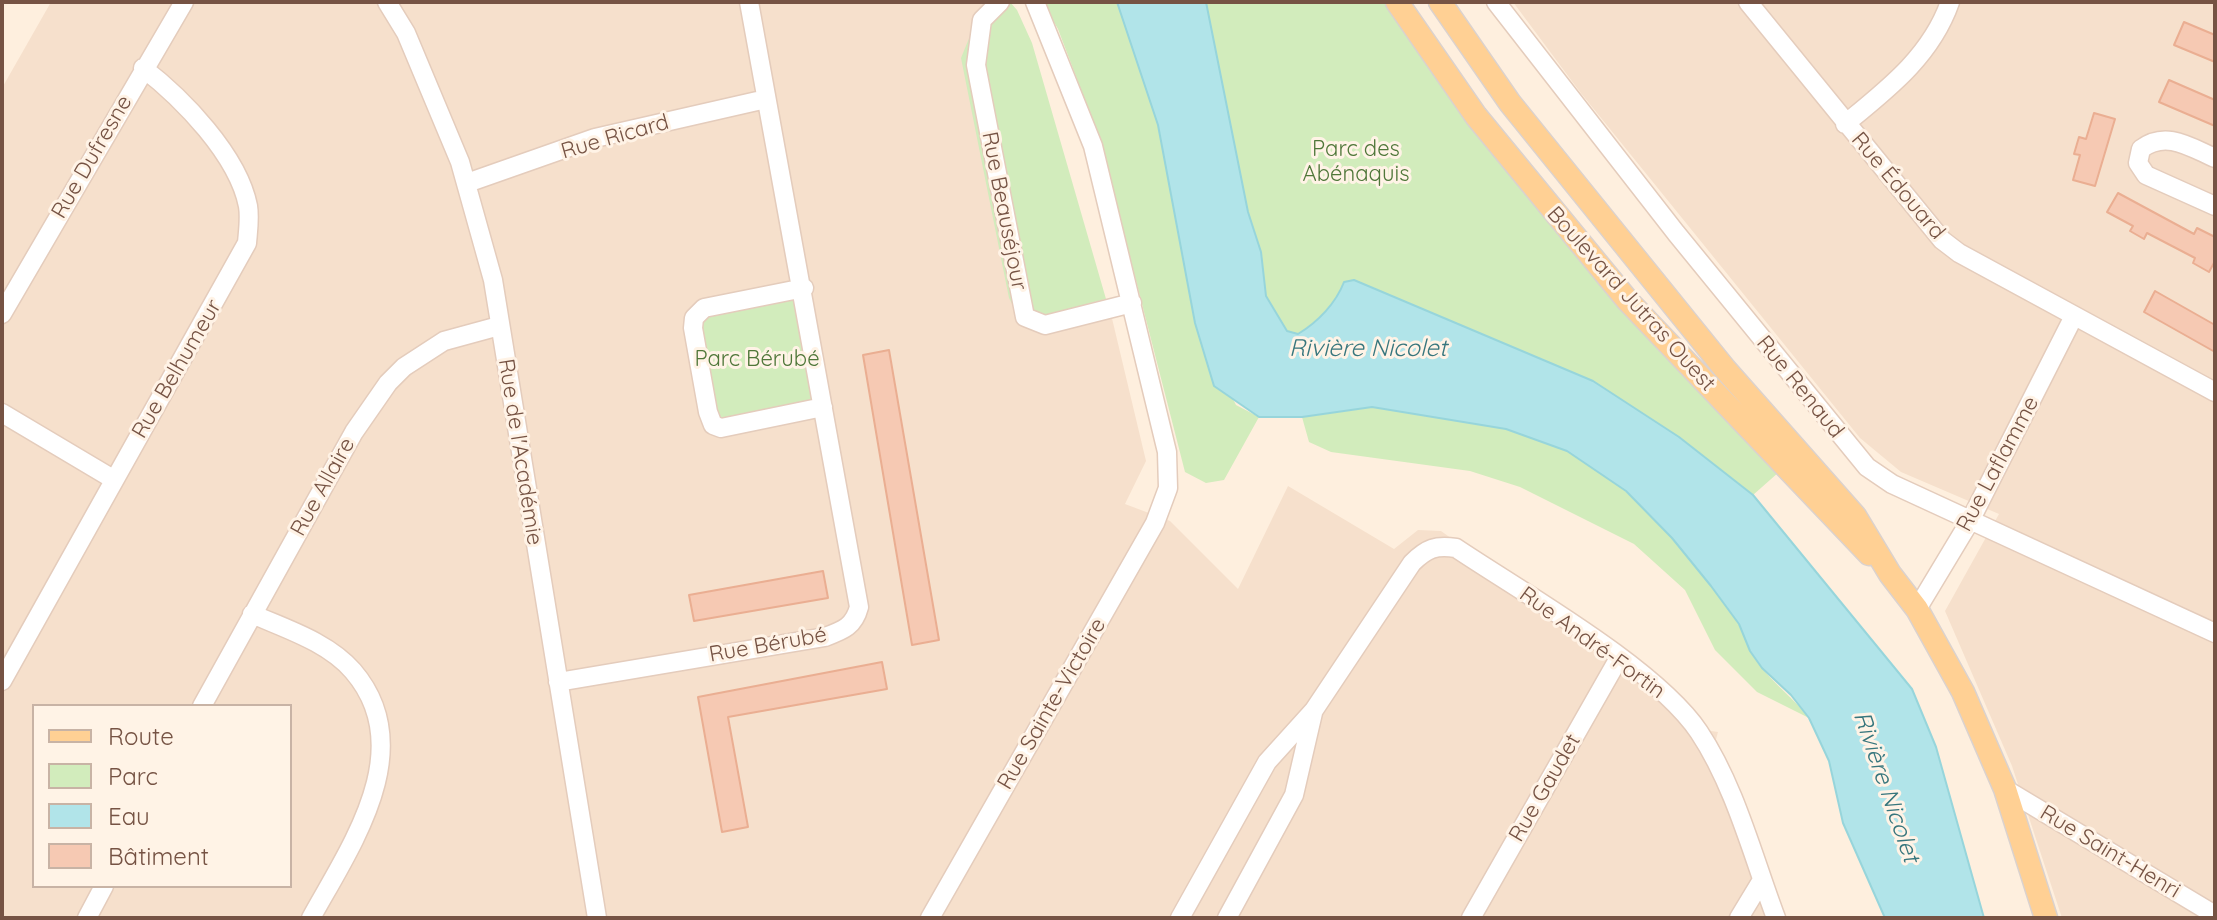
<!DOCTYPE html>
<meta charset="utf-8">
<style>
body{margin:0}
#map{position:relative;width:2217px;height:920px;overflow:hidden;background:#feefde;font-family:Quicksand,sans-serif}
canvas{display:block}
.frame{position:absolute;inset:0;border:4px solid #765344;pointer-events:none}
.legend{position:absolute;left:32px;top:704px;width:260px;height:184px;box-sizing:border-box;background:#fff3e6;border:2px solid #c8b3a5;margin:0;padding:10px 14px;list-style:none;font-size:24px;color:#765344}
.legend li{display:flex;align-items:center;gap:16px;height:40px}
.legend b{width:40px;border:2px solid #c8b3a5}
</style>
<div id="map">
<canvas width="2217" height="920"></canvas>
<div class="frame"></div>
<ul class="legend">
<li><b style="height:10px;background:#ffd094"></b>Route</li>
<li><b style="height:22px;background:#d2ecbc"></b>Parc</li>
<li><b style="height:22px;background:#b1e4e9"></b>Eau</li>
<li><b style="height:22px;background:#f6c9b3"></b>Bâtiment</li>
</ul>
</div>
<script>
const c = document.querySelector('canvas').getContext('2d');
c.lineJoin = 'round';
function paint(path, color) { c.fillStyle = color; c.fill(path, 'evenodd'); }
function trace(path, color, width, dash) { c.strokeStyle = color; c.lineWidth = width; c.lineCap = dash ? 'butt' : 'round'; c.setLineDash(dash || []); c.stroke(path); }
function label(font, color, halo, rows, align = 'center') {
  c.font = font + ' Quicksand,sans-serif'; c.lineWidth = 6; c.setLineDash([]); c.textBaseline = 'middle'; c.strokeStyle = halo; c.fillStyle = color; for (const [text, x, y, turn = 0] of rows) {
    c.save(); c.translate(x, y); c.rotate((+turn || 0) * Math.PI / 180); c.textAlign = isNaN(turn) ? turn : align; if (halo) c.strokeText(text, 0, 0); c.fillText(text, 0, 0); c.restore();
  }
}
paint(new Path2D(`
 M51,2H1000L1036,324L1110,310L1146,461L1125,504L1170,521L1238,589L1288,486L1394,549L1418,530L1441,531L1619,658L1698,729L1718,732L1712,754L1779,918H2V88ZM34,706H290V886H34Z
 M1513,2H2215V918H2062L2012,766L1945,611L1999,514L1901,472L1860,438L1580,92Z`), '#f6e0cc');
paint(new Path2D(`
 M996,2H1010L1017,10L1032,43L1106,299L1030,319L1018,315L1009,298L961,58L970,36Z
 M1042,2H1117L1158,125L1195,323L1236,405L1259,417L1224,480L1206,483L1185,472L1100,140L1058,29Z
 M1206,2H1384L1530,199L1658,350L1779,472L1753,495L1593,381L1344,282C1336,303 1317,322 1298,334L1287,331L1266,296L1261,252L1248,212Z
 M804,288L823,407L721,428L693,328L704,308Z
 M1372,407C1436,415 1508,421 1567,451C1625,481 1673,536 1712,587C1722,599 1733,613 1740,627C1746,640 1750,652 1759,664C1773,684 1794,698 1809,718L1757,692L1715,650L1685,590L1634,544L1520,487L1470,471L1331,452L1309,442L1302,417Z`), '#d2ecbc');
const water = new Path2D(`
 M1117,2H1206L1248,212L1261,252L1266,296L1287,331L1298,334C1318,322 1336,303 1344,282L1354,280L1593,381L1679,437L1753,495L1912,689L1936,747L1984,918H1885L1843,823L1829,761L1809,718L1791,695L1762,668L1750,651L1739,624L1711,586L1672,538L1626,491L1567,451L1506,429L1372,407L1302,417H1259L1214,386L1195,323L1158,125Z`);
paint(water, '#b1e4e9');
trace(water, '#97d5db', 2);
const building = new Path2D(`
 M2184,22L2215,35V62L2174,45Z
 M2169,80L2215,100V126L2159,102Z
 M2094,113L2115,119L2095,186L2073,180L2080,155L2074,154L2079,137L2086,139Z
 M2118,193L2194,234L2197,228L2215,237V261L2209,272L2193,263L2195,258L2147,233L2144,239L2130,231L2133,226L2107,212Z
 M2155,291L2215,325V352L2144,312Z
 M889,350L939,640L912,645L863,355Z
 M823,571L828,598L694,621L689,595Z
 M882,662L887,689L728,717L748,827L722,832L698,697Z`);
paint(building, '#f6c9b3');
trace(building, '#eaae92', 2);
const minor = new Path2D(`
 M387,2L406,33L460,162L493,280L597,918
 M1000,2L982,20L976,65L1025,317L1045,325L1132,303
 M1496,2L1676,233L1867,467L1892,484L2215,633
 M1748,2L1942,240L1959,253L2215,392
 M1845,124C1888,89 1931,56 1950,2
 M2215,158C2190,147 2166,130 2141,149L2138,163L2146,175L2215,206
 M467,183L595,138L766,99
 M804,288L704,308L694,318L693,328L708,412L713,425L721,428L823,407
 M2,314L184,2
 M2,413L113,479
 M1917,609L1970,521L2074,316
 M252,614C286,629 328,642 353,671C420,749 350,847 311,918
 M2,681L247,243C248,231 250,218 248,206C238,155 182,98 143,68
 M558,682L825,637C844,630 854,626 859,607L749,2
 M202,706L354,432L388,383L404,367L444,341L499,326
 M2005,789L2215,915
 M87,918L104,886
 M930,918L1155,523L1168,488L1167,452L1093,146L1035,2
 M1180,918L1267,762L1314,710L1412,563C1427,548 1436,545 1456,548C1523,593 1656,668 1699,732C1735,786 1753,857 1776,918
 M1227,918L1294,795L1313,713
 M1471,918L1619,658
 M1739,918L1762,880`);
const major = new Path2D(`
 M1397,2L1476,116L1628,301L1869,554
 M1440,2L1510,103L1725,369L1855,516L1890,574L1917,609L1963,692L2005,789L2046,918`);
trace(minor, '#e4ccbc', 21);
trace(major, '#dbd2ce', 25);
trace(minor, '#fff', 18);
trace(major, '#ffd094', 22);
label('22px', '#765344', '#fff3e6', [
 ["Rue Ricard",615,137,-16],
 ["Rue Dufresne",92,157,-60],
 ["Rue Édouard",1898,186,50],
 ["Rue Beauséjour",1004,211,79],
 ["Boulevard Jutras Ouest",1631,299,48],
 ["Rue Belhumeur",177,369,-60],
 ["Rue Renaud",1800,387,51],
 ["Rue de l'Académie",520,452,81],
 ["Rue Laflamme",1998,464,-62],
 ["Rue Allaire",323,487,-61],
 ["Rue André-Fortin",1592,643,36],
 ["Rue Bérubé",768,645,-10],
 ["Rue Sainte-Victoire",1052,704,-60],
 ["Rue Gaudet",1545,788,-60],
 ["Rue Saint-Henri",2110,852,31]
]);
label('22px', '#4f7739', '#fff3e6', [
 ["Parc des",1356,149],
 ["Abénaquis",1356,174],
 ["Parc Bérubé",757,359]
]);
label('italic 24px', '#37767d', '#fff3e6', [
 ["Rivière Nicolet",1368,349],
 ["Rivière Nicolet",1886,787,71]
]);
</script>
